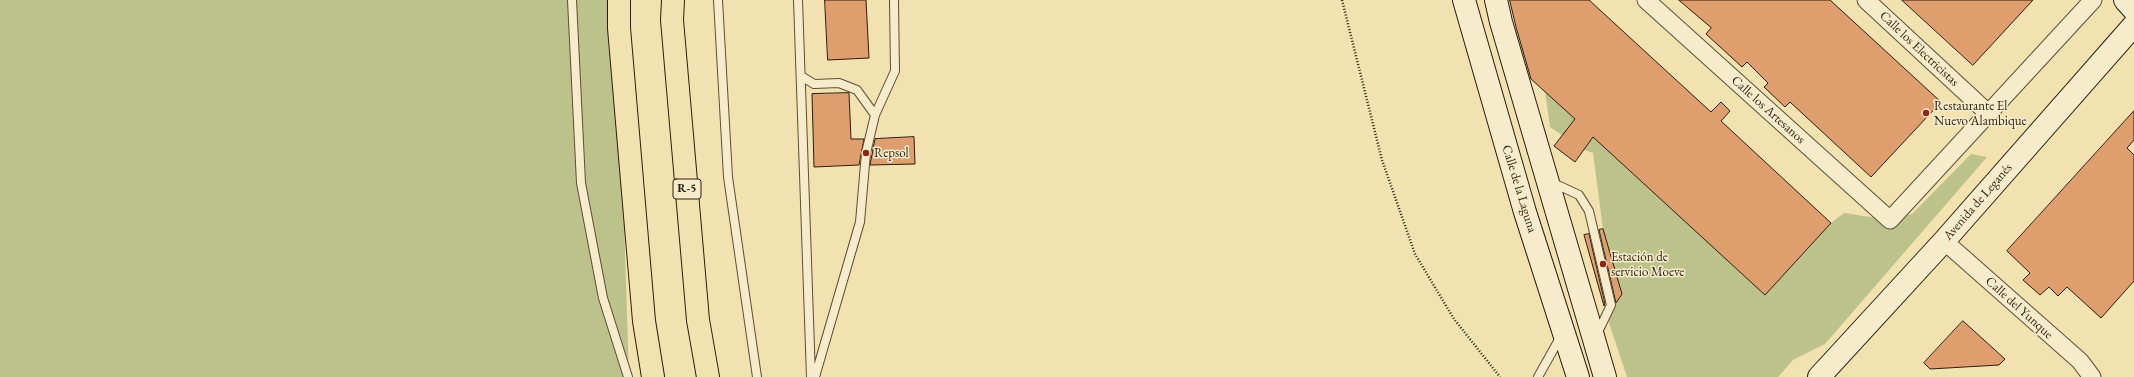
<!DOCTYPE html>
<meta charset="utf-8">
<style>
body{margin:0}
canvas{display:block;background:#f1e2b0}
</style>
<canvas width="2134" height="377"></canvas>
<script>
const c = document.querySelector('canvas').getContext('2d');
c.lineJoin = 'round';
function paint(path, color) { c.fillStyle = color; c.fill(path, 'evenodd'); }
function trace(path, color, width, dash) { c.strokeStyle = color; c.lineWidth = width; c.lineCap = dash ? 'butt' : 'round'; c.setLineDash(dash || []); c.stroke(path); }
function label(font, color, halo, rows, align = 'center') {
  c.font = font + ' "EB Garamond",serif'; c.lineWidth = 3; c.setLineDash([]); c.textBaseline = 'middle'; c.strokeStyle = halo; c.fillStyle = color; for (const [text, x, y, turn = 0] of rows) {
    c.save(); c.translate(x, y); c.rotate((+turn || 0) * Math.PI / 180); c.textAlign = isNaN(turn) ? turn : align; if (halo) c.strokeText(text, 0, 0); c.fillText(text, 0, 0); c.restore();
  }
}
paint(new Path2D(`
 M0,0H617L629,377H0Z
 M1545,91L1765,295L1831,223L1844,213L1890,220L1912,214L1971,154L1987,157L1825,344L1793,360L1778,377H1627L1608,320L1620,296L1603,229L1593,153L1584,150L1550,127Z`), '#bcc38a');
const building = new Path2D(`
 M825,0H866L869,58L828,60Z
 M1510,0H1589L1711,112L1721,102L1730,111L1721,121L1831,223L1765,295L1593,137L1575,162L1554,146L1575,119L1531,79L1516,27Z
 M1679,0H1830L1941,102L1871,177L1790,102L1785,107L1764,87L1768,83L1747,62L1742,67L1706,34L1711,28Z
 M1902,0H2033L1973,65Z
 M849,93L851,139H864L859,165L814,167L812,94Z
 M2134,111V140L2127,148L2134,155V281L2101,318L2067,287L2058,296L2049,287L2040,295L2023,280L2030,273L2007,251Z
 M914,137L915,164L870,165L875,139Z
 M1603,229L1622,294L1616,303L1599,230Z
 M1589,234L1605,304L1604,306L1584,235Z
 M1963,321L2005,359L1999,365L1930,369L1924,363Z`);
paint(building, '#de9e6e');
trace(building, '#2c1c0d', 1);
const lane = new Path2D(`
 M572,0L581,183L603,298L628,377
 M718,0L728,177L757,377
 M798,0L811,377
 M801,76L814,84L839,83L857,90L875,115
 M1551,182L1579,195L1589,211L1611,305L1597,334
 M815,377L860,222L866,153L875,115L895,71L894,0
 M1538,377L1561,336`);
const street = new Path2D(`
 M1646,0L1890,220L2093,0
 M1866,0L1989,114
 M1944,241L2080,361L2092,377`);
const secondary = new Path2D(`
 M1464,0L1525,212L1578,377
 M1496,0L1501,22L1605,377
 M2125,0L2134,10
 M1819,377L1944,241L2134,25`);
const highway = new Path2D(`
 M619,0V28L644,321L653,377
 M673,0L672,20L698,320L708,377`);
trace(lane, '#5d4e36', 10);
trace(street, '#5d4e36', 19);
trace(secondary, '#2c1c0d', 24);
trace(highway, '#2c1c0d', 24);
trace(new Path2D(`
 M1342,0L1382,160L1415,254L1454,319L1500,377`), '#2c1c0d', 2.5, [1, 2]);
trace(lane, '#f6eccc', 8);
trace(street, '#f6eccc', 17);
trace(secondary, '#f6eccc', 22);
trace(highway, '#f1e2b0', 22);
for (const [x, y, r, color] of [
 [1926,113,4,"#8f2418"],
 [866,153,4,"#8f2418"],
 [1603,264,4,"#8f2418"]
]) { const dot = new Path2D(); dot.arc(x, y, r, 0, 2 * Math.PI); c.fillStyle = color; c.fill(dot); trace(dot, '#f6eccc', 1.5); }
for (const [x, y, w] of [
 [687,189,28]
]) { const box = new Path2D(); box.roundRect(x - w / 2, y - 10, w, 20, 3); c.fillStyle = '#f6eccc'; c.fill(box); trace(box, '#2c1c0d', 1); }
label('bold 12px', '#2c1c0d', null, [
 ["R-5",687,189]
]);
label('13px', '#2c1c0d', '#f6eccc', [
 ["Calle los Electricistas",1919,49,43],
 ["Calle los Artesanos",1768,110,42],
 ["Calle de la Laguna",1519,189,73],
 ["Avenida de Leganés",1978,202,-49],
 ["Calle del Yunque",2019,308,42]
]);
label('13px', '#2c1c0d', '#f6eccc', [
 ["Restaurante El",1934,106],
 ["Nuevo Alambique",1934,121],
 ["Repsol",874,153],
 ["Estación de",1611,257],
 ["servicio Moeve",1611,272]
], 'left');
</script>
